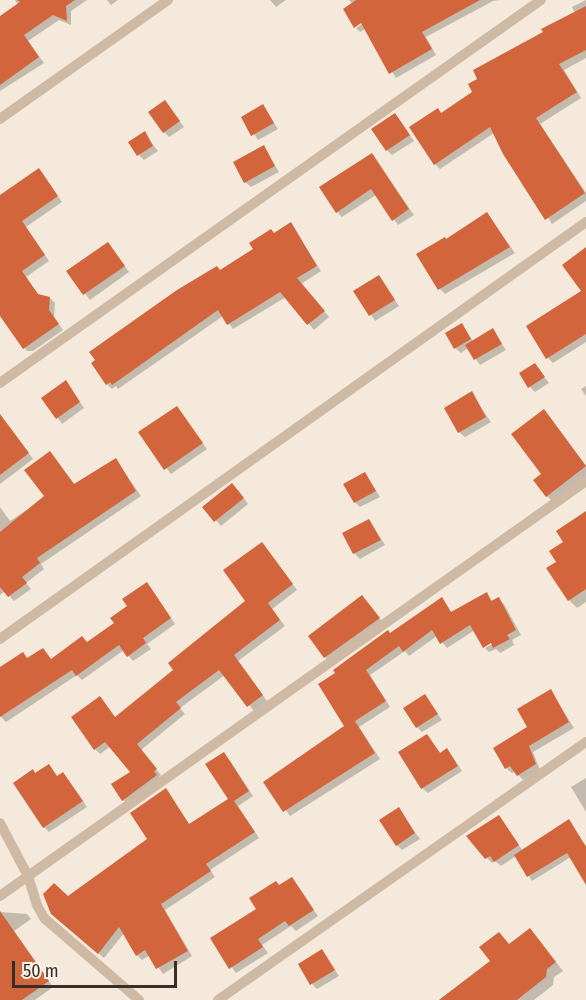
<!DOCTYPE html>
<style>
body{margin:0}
#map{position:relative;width:586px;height:1000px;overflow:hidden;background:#f4e9da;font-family:"Fira Sans Condensed",sans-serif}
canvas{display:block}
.scale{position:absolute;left:12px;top:961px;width:165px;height:27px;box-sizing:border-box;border:3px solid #392d27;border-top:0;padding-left:8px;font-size:18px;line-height:21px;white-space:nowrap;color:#392d27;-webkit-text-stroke:4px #fbf3e7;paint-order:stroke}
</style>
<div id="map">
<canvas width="586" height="1000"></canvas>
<div class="scale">50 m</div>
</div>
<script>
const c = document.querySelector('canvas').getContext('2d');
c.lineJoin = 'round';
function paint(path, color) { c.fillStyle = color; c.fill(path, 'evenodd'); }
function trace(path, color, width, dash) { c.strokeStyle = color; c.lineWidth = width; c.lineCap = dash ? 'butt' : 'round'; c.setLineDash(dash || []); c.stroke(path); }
paint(new Path2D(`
 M15,0H87L71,11V25L59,20L28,41L44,63L0,91V17L18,5Z
 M107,0H118L111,5Z
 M270,0H286L276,7Z
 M349,0H500L493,1L426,37L436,55L396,78L365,29L360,32L356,28L368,20Z
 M586,0V58L564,70L581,98L540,124L586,193V201L552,224L494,133L440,169L435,164L442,114L474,93L545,33L575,13L572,7Z
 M165,102L184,127L169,137L164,132Z
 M263,106L278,129L258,140L243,117Z
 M395,115L414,141L392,155L387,150Z
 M144,133L158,151L144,160L139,155Z
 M263,146L279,172L251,187L245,182Z
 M371,154L414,215L398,225L376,195L342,217L337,212Z
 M39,170L62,202L26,227L49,261L26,277L39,296L50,298L55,303L54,317L63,330L33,351H27L0,313V197Z
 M487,214L515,253L445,294L440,289L446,241Z
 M291,224L321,271L301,284L329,317L314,330L286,297L233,329L223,316L118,389L116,386L112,389L107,384L220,271Z
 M586,249V342L553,363L548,358L583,291Z
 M113,250L129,272L90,300L68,272Z
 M379,277L399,306L375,321L356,291Z
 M462,325L473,341L492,330L506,350L480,365L468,348L461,353L455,348Z
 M535,365L549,383L535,392L530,387Z
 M66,382L84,408L62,424L43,398Z
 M586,386V396L581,389Z
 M471,393L491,422L465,437L459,432Z
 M177,408L207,449L171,474L140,433Z
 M549,416L586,466V476L552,501L547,496L543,475Z
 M0,424L9,426L33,459L0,484Z
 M50,453L75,485L116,460L141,496L41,564L44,569L26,583L31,589L14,601L5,591L0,595V507L10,521L46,497Z
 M365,474L380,497L360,507L355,502Z
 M238,490L248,504L221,526L204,507Z
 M369,520L385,545L360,559L354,553Z
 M586,520V602L577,608L569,600L558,562L565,543Z
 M262,544L297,590L272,609L285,626L238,661L267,701L254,711L225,675L180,708L185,714L141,750L161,775L159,777L162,781L128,805L123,800L132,773L111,746L100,754L95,749L100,698L116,719L175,671L247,601Z
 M152,590L175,624L147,644L151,649L133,661L124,650L82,680L77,675L6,722L0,716V669L23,654L28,659L52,660L87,643L116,624Z
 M487,594L493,602L498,599L504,604L521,635L512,640L514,645L500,653L496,649L489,652L485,648L498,641L497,638L475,630L447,648L437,636L409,656L405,651L370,675L390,707L359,727L380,759L290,816L265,782L346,726L320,685L442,599L452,613Z
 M362,597L384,624L330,662L325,657Z
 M551,691L574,728L533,752L540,770L523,780L515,771L512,773L506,768L495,749L529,727Z
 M425,696L442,720L422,732L417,727Z
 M427,736L441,754L447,750L452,756L462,771L428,793L422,788Z
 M229,759L253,796L238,806L259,838L210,870L215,877L165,910L192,956L163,974L150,955L142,960L137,955L124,933L104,958L58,919L68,898L149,840L165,790L190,825L230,799Z
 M36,774L68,780L87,807L49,832L44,827Z
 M586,778V812L571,787Z
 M398,809L420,839L402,850L397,845Z
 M499,817L523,851L569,821L586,846V869L571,857L532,881L516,856L501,866L495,861L492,863L487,858Z
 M291,879L318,916L296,931L291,926L262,945L268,953L236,973L212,939L258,909L279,887Z
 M0,912L27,914L31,919L14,931L53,987L35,1000H0Z
 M537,938L563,971L554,977L553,985L534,1000H439L510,946Z
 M322,951L339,976L317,989L312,984Z`), '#0003');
paint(new Path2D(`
 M17,0H75L66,6L67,21L53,15L24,35L39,57L0,85V16L20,2Z
 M356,0H480L422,32L432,49L389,74L361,23L354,28L343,9Z
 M586,6V50L559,64L577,92L536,118L585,193L545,220L503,154L490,127L434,165L409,127L438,108L441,113L472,92L468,84L477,79L473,70L543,32L541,29Z
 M165,100L180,121L163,133L148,112Z
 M263,104L274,123L251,136L241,117Z
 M395,113L410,135L386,151L371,129Z
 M145,131L153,146L137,156L128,142Z
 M264,145L275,166L244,183L233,162Z
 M372,153L409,209L392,221L371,189L336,213L319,187Z
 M39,168L58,196L22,221L45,255L22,271L38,294L50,297L49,310L59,324L23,349L0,316V195Z
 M487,212L510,247L438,290L416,254L445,237L446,239Z
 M291,222L317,266L297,278L325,311L307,325L280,292L227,325L218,310L112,385L110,382L106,385L91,363L95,360L89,352L177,290L217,266L220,270L253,249L249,243L271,229L274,233Z
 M108,242L125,266L83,295L66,271Z
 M586,247V334L546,359L526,326L581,291L562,265Z
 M379,275L395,300L369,316L353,291Z
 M462,323L471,339L454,349L445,333Z
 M493,328L502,344L474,360L465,345Z
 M535,363L545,377L528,388L519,373Z
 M66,380L80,402L56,419L41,398Z
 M472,391L486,417L458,433L444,408Z
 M177,406L203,443L164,470L138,432Z
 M544,409L586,466L546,497L533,480L541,474L511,434Z
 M0,414L29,453L0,475Z
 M50,451L74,484L116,458L136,491L37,558L40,563L22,577L27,583L8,597L0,587V532L44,496L24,470Z
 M365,472L376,491L354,503L343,484Z
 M232,483L244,498L214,522L202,507Z
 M586,511V589L568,601L546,568L556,562L549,551L563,542L556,531Z
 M369,519L381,540L353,554L342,533Z
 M262,542L293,584L268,603L280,620L234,655L263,695L247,707L219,670L176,702L181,708L137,744L157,769L154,771L157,775L122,801L111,784L130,772L105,742L94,750L71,717L100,696L115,717L173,670L168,663L245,601L223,570Z
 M147,582L171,618L143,638L146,643L127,657L119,645L76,676L72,670L0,717V667L23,652L27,658L43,648L51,659L82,636L87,642L114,623L110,618L127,606L122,599Z
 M487,592L491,601L499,597L516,630L507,635L510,639L493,648L491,643L483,648L470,625L440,644L432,630L403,652L399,646L366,670L386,701L355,721L375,753L283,812L263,782L344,726L318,684L335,673L333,670L388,630L390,633L442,597L451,612Z
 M362,595L380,618L324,658L308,636Z
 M551,689L569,722L529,746L536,764L517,776L510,766L505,769L493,748L527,727L517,709Z
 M425,694L438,714L416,728L403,708Z
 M427,734L440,753L447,748L458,766L421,789L398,752Z
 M224,752L249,791L234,801L255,832L206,864L211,871L161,904L188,951L156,969L145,950L136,956L119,927L98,954L51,914L43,894L54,883L68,896L147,839L130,813L166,788L189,824L228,799L205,764Z
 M49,764L57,776L63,772L83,801L43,828L13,783L33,769L35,773Z
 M399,807L415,833L396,846L379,820Z
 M499,815L519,845L494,862L490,856L485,859L466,836Z
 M569,819L586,847V885L567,853L527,877L514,855Z
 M292,877L314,910L289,926L285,921L258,939L263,947L229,969L210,938L256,909L249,898L276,881L279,885Z
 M0,911L49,981L22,1000H0Z
 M530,928L556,962L547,969L546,977L517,1000H439L490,961L479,947L499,932L509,944Z
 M322,949L335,970L310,985L298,964Z`), '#d2653b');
trace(new Path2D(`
 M0,119L168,0
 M0,383L541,0
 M0,639L586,222
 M0,823L28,876L37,905L44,918L139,1000
 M0,896L586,481
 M218,1000L586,742`), '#ceb9a5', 10);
</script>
